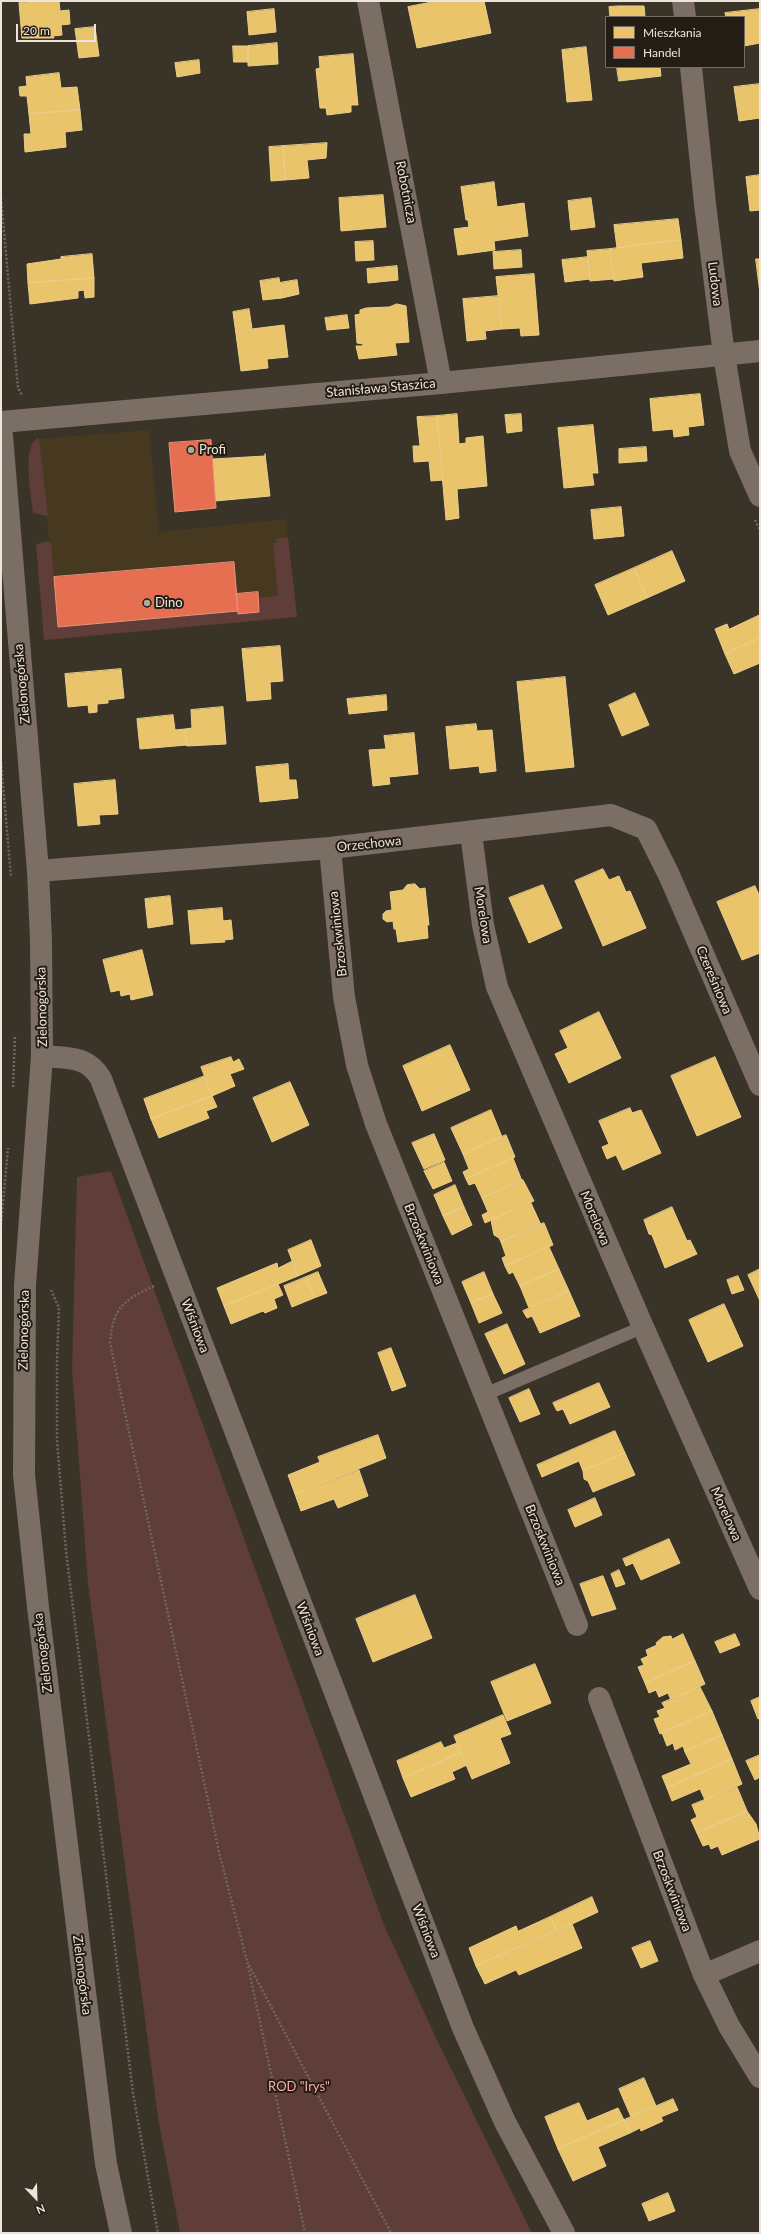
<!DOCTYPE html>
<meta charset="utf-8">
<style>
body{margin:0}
#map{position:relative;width:761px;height:2234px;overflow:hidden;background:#393328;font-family:Lato,sans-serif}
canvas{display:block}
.frame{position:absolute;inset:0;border:2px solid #ede5d9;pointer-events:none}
.legend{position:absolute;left:605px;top:16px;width:140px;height:52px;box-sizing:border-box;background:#231d15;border:1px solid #746d63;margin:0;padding:5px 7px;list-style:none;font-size:12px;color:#ede5d9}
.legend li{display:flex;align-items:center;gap:8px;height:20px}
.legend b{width:20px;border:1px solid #746d63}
.north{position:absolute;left:16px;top:2178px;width:40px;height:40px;-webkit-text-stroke:3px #231d15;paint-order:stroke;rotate:157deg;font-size:11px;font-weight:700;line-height:16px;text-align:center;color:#ede5d9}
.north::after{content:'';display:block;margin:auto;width:14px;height:18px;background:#ede5d9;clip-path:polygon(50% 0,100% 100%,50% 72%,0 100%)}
.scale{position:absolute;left:16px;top:24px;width:80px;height:18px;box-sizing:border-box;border:2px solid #ede5d9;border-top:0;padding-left:5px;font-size:12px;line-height:14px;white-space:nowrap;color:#ede5d9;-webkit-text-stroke:3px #231d15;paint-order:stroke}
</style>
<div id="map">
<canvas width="761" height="2234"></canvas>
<div class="frame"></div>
<ul class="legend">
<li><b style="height:11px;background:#e9c46a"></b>Mieszkania</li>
<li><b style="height:11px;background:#e76f51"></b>Handel</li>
</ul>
<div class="north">N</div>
<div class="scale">20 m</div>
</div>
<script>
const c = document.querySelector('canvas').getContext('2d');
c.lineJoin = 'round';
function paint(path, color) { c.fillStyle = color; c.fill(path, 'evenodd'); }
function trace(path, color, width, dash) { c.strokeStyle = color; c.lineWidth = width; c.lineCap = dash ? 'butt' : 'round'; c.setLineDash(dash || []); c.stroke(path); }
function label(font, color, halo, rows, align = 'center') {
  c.font = font + ' Lato,sans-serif'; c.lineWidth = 4; c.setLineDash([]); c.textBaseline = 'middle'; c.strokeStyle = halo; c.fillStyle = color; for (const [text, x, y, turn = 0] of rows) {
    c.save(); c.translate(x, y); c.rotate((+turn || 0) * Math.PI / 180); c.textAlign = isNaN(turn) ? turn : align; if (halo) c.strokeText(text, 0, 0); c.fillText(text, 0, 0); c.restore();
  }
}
paint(new Path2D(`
 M149,430L159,532L286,519L297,617L59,639L39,439Z`), '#473920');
paint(new Path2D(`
 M38,438L39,439L48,516L33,513C32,498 21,445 38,438Z
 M288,537L297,617L44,640L36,545C40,543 47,539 51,544L58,627L238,611V614L259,612L258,598L278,596L273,543H277L276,539Z
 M111,1171L384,1925L437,2040L532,2233H180L158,2118L88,1584L72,1369L77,1177Z`), '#5f3d39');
const homes = new Path2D(`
 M39,1H59L60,11L69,10L70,24L61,25L62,35L53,36L54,38H22L19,3Z
 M437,1H484L491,33L417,48L408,7Z
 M618,6H644L645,17H610L609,7Z
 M274,9L276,32L249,35L247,12Z
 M760,9V43L744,46V17H726L725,13Z
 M95,27L99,56L79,58L75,29Z
 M277,43L278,64L248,66V46Z
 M233,46H248V62H234Z
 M586,47L592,100L567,102L562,50Z
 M353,54L358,105H351V112L327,115L326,108H320L316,69L320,68L319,57Z
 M199,60L200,73L177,77L175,63Z
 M617,67H660L661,76L619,81Z
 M59,73L61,88L77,87L80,110L29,114L27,96H20L19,87L27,86L26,77Z
 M760,84V118L739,121L734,87Z
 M80,110L82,130L65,132L66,147L25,152L24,134H31L29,114Z
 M327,143L326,158L307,160L309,178L285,180L283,146Z
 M283,146L285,180L271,181L269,147Z
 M760,175V210L750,211L746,177Z
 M494,182L497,207L524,203L528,236L494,241L495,250L458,255L454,229L469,227L468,220H466L461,187Z
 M383,195L386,227L341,231L339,198Z
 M591,198L595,227L571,230L568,201Z
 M678,219L681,240L617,248L614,225Z
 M681,240L683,258L641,263L643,277L614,281L610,249Z
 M373,241L374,260L356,261L355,242Z
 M610,249L614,279L590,281L587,251Z
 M521,250L522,267L494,269L493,252Z
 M92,254L94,278L28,283L27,264L61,259V257Z
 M588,257L590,279L565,282L562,260Z
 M756,259H760V293Z
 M397,266L398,280L368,283L367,269Z
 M534,274L539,335L521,336L520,328L502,329L496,277Z
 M94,278V297L85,298L84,290L78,291V298L30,304L28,283Z
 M279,278L282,298L263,300L260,281Z
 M297,280L299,294L282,298L279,283Z
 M499,296L502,329L485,331L486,339L467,341L463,299Z
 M397,304L406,306L409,342L395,343L397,355L359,359L356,346H363V344L357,343L355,315L360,314V310L366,308L389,307Z
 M249,309L252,329L284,325L288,357L267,359L268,368L241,371L233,312Z
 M347,315L349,328L327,330L325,318Z
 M700,394L704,425L688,427L689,435L674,437L673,429L653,431L650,399Z
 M457,414L459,444L466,443V438L483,436L487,486L457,489L459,518L446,520L437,416Z
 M521,414L522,431L507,433L505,415Z
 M437,416L443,480L431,481L429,461L414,462L413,446H420L417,417Z
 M593,425L598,473H592L594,485L564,488L558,428Z
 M646,447L647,461L619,463V449Z
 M265,454L270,496L215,501L213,459L265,456Z
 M621,507L624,536L594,539L591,510Z
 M672,551L685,581L647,598L634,568Z
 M634,568L647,598L608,615L595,585Z
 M760,615V638L725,654L715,629L727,624L729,629Z
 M760,638V663L734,674L725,654Z
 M280,646L283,681L270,682L271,699L247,701L242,649Z
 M121,669L124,698L108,700V703L97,704V712L89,713L88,705L68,707L65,674Z
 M565,677L574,767L526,772L517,682Z
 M635,693L649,725L622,736L609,705Z
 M386,695L387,710L349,714L347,699Z
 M223,707L226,744L187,746L185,729L192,728L191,710Z
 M173,715L175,730L185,729L187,745L140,749L137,719Z
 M476,724L477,731L492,730L496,771L480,773L479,766L450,769L446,727Z
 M414,733L418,774L389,777L390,784L373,786L369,750L386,749L384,736Z
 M288,764L289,780H296L298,798L260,802L256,767Z
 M115,780L118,814L99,815L100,824L78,826L74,784Z
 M603,869L609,880L619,876L626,892L630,891L646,928L603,946L575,881Z
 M415,884L420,889L425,888L429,925H427L428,938L398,942L396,929H394L393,921L387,922L383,919V914L386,911L392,910L390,892L403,890L407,885Z
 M543,885L562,928L529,943L509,898Z
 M755,886L760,897V953L742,960L717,902Z
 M170,896L173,924L148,928L145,899Z
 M222,908L223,921L231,920L233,939L224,940L225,942L191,944L188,911Z
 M142,950L153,995L131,1000L130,994L121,996L120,990L111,992L103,960Z
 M599,1012L621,1058L569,1083L555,1054L568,1048L560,1031Z
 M450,1045L470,1090L422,1111L403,1066Z
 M231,1057L233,1062L239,1059L244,1069L230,1074L235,1086L212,1096L201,1067Z
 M715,1057L741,1117L697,1136L671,1076Z
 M205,1076L212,1096L151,1119L144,1099Z
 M290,1082L309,1125L272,1142L253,1098Z
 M212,1096L217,1107L206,1111L209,1118L159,1138L151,1119Z
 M630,1108L632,1113L641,1110L661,1153L623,1170L616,1155L607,1159L602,1147L609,1144L599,1121Z
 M491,1110L502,1137L463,1154L451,1128Z
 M434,1134L445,1160L424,1169L412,1143Z
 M506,1135L515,1157L466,1179L463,1172L469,1169L463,1154Z
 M513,1158L522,1181L482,1198L475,1183L469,1185L466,1179Z
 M444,1162L452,1181L433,1189L424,1171Z
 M523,1180L534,1201L485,1223L482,1215L488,1212L482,1198Z
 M455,1185L464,1207L443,1216L434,1195Z
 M531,1203L541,1225L501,1242L499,1238L494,1235L491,1220Z
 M464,1207L472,1225L452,1235L443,1216Z
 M672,1207L687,1241L690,1240L697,1254L665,1268L652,1235L649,1234L644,1220Z
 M544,1223L553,1245L505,1266L502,1258L506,1256L501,1242Z
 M311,1240L321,1266L298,1276L288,1250Z
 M549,1247L559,1269L520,1286L513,1272L509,1274L505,1266Z
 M293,1261L298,1276L224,1306L217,1288L277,1263L278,1268Z
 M559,1269L569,1291L529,1308L520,1286Z
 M760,1269V1301L748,1275Z
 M318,1272L327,1293L314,1298L306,1277Z
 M484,1272L493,1294L471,1303L462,1282Z
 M738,1276L744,1290L732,1294L727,1280Z
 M306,1277L314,1298L292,1307L284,1286Z
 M278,1284L283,1295L274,1299L277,1308L265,1313L263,1311L231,1324L224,1306Z
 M569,1291L580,1316L540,1333L532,1316L527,1318L523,1311Z
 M493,1294L502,1313L479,1323L471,1303Z
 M724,1304L743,1346L708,1362L689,1320Z
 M507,1324L525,1364L504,1374L485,1334Z
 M391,1348L406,1386L392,1391L378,1353Z
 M599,1383L610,1407L570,1424L563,1409L557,1411L553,1403Z
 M529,1389L540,1414L520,1422L509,1398Z
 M615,1431L625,1453L583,1471L579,1461L542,1477L537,1465Z
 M378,1435L386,1458L295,1494L288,1475L320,1462L318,1457Z
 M625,1453L635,1475L593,1492L588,1481L584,1479L583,1471Z
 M359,1470L368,1496L338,1508L334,1499L301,1511L295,1494Z
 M595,1498L602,1515L575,1527L568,1510Z
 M669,1539L680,1563L641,1580L633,1563L626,1566L623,1559Z
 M619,1570L625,1584L616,1587L611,1574Z
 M603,1576L616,1609L592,1616L580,1584Z
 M415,1595L432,1638L373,1662L356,1619Z
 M683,1634L695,1661L645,1683L638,1667L644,1665L641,1659L648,1656L646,1650L657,1645L656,1643L663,1637L671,1636L672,1639Z
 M735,1634L740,1645L720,1653L715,1642Z
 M695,1661L705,1684L671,1700L668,1693L659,1697L656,1690L649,1693L645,1683Z
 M535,1664L551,1703L507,1721L491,1682Z
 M700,1687L712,1711L660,1734L654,1719L660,1717L657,1711L665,1708L662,1703Z
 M760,1697V1718L758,1719L751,1701Z
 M712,1711L722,1735L685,1752L683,1746L675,1750L673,1743L667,1746L662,1733Z
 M503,1715L511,1734L500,1738L510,1763L472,1779L454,1736Z
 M722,1735L732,1759L667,1788L662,1776L691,1764L685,1752Z
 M441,1742L444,1748L457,1743L461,1753L403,1778L397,1761Z
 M461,1753L467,1765L452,1772L455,1779L411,1797L403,1778Z
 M760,1755V1777L755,1780L746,1761Z
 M732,1759L742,1784L705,1800L700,1789L672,1801L667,1788Z
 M737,1787L747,1811L697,1833L691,1820L697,1817L692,1805Z
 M747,1811L756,1824L760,1839L722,1855L718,1846L711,1849L709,1844L703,1846L697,1833Z
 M592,1897L598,1912L557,1931L550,1917Z
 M550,1917L557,1931L476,1966L469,1948L516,1926L518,1931Z
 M572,1924L582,1948L519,1975L516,1970L485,1984L476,1966Z
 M650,1941L658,1961L641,1968L632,1948Z
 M644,2078L656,2106L631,2117L619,2089Z
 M673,2099L678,2110L661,2117L663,2121L641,2131L640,2128L630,2133L624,2120Z
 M579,2103L587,2121L618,2108L624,2120L558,2149L545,2117Z
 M624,2120L630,2133L598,2147L606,2166L573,2181L558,2149Z
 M668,2193L675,2211L649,2221L642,2204Z`);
paint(homes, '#e9c46a');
trace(homes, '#eace8b', 1);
const shops = new Path2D(`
 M211,440L216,508L175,512L169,443Z
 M234,562L238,611L58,627L54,577Z
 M258,592L259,612L238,614L236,594Z`);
paint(shops, '#e76f51');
trace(shops, '#e9927a', 1);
trace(new Path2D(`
 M1,198L18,388L22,395
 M755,520L760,530
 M1,762L11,877
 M13,1087L15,1036
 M1,1225L8,1148
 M154,1286C122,1301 113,1308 110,1343L219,1852L247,1961L305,2233
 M51,1290L59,1308L57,1359V1440L66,1551L133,2093L158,2233
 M249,1965L391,2233`), '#70685f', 2.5, [2, 2]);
trace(new Path2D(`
 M486,1394L643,1327`), '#7a6e65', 13);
trace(new Path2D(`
 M368,1L441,383
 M683,1L685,17
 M691,67L705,204L724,355L740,451L760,496
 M1,422L441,383L760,351
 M471,833L483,925L497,987L643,1327L760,1589
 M330,848L344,997L357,1065L376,1124L577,1625
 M38,871L330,848L611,815L646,829L669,875L760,1085
 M42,1056C66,1058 88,1055 101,1079L463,2028L505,2122L564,2233
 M599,1698L704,1975L729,2026L760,2077
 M704,1975L760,1951`), '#7a6e65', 22);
trace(new Path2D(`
 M1,424L38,871L41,941L42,1056L25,1285L24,1475L38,1607L106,2164L121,2233`), '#7a6e65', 22);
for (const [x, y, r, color] of [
 [191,450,4,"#aea79b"],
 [147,603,4,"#aea79b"]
]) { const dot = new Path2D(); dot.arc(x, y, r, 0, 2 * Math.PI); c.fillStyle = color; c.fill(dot); trace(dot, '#231d15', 1.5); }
label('13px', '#ede5d9', '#231d15', [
 ["Robotnicza",406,192,79],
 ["Ludowa",715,284,83],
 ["Stanisława Staszica",381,388,-5],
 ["Zielonogórska",22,684,-95],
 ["Orzechowa",369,844,-6],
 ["Morelowa",483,915,81],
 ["Brzoskwiniowa",338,934,-96],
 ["Czereśniowa",714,980,67],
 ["Zielonogórska",42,1007,-91],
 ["Morelowa",595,1218,67],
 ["Brzoskwiniowa",424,1244,68],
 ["Wiśniowa",195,1326,69],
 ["Zielonogórska",24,1330,-89],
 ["Morelowa",726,1514,66],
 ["Brzoskwiniowa",545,1545,68],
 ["Wiśniowa",310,1629,69],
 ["Zielonogórska",43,1653,-97],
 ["Brzoskwiniowa",672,1891,69],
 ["Wiśniowa",426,1931,69],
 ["Zielonogórska",82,1975,83]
]);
label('13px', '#ede5d9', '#231d15', [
 ["Profi",199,450],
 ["Dino",155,603]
], 'left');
label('13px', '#fdaba4', '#231d15', [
 ["ROD \"Irys\"",299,2087]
]);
</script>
